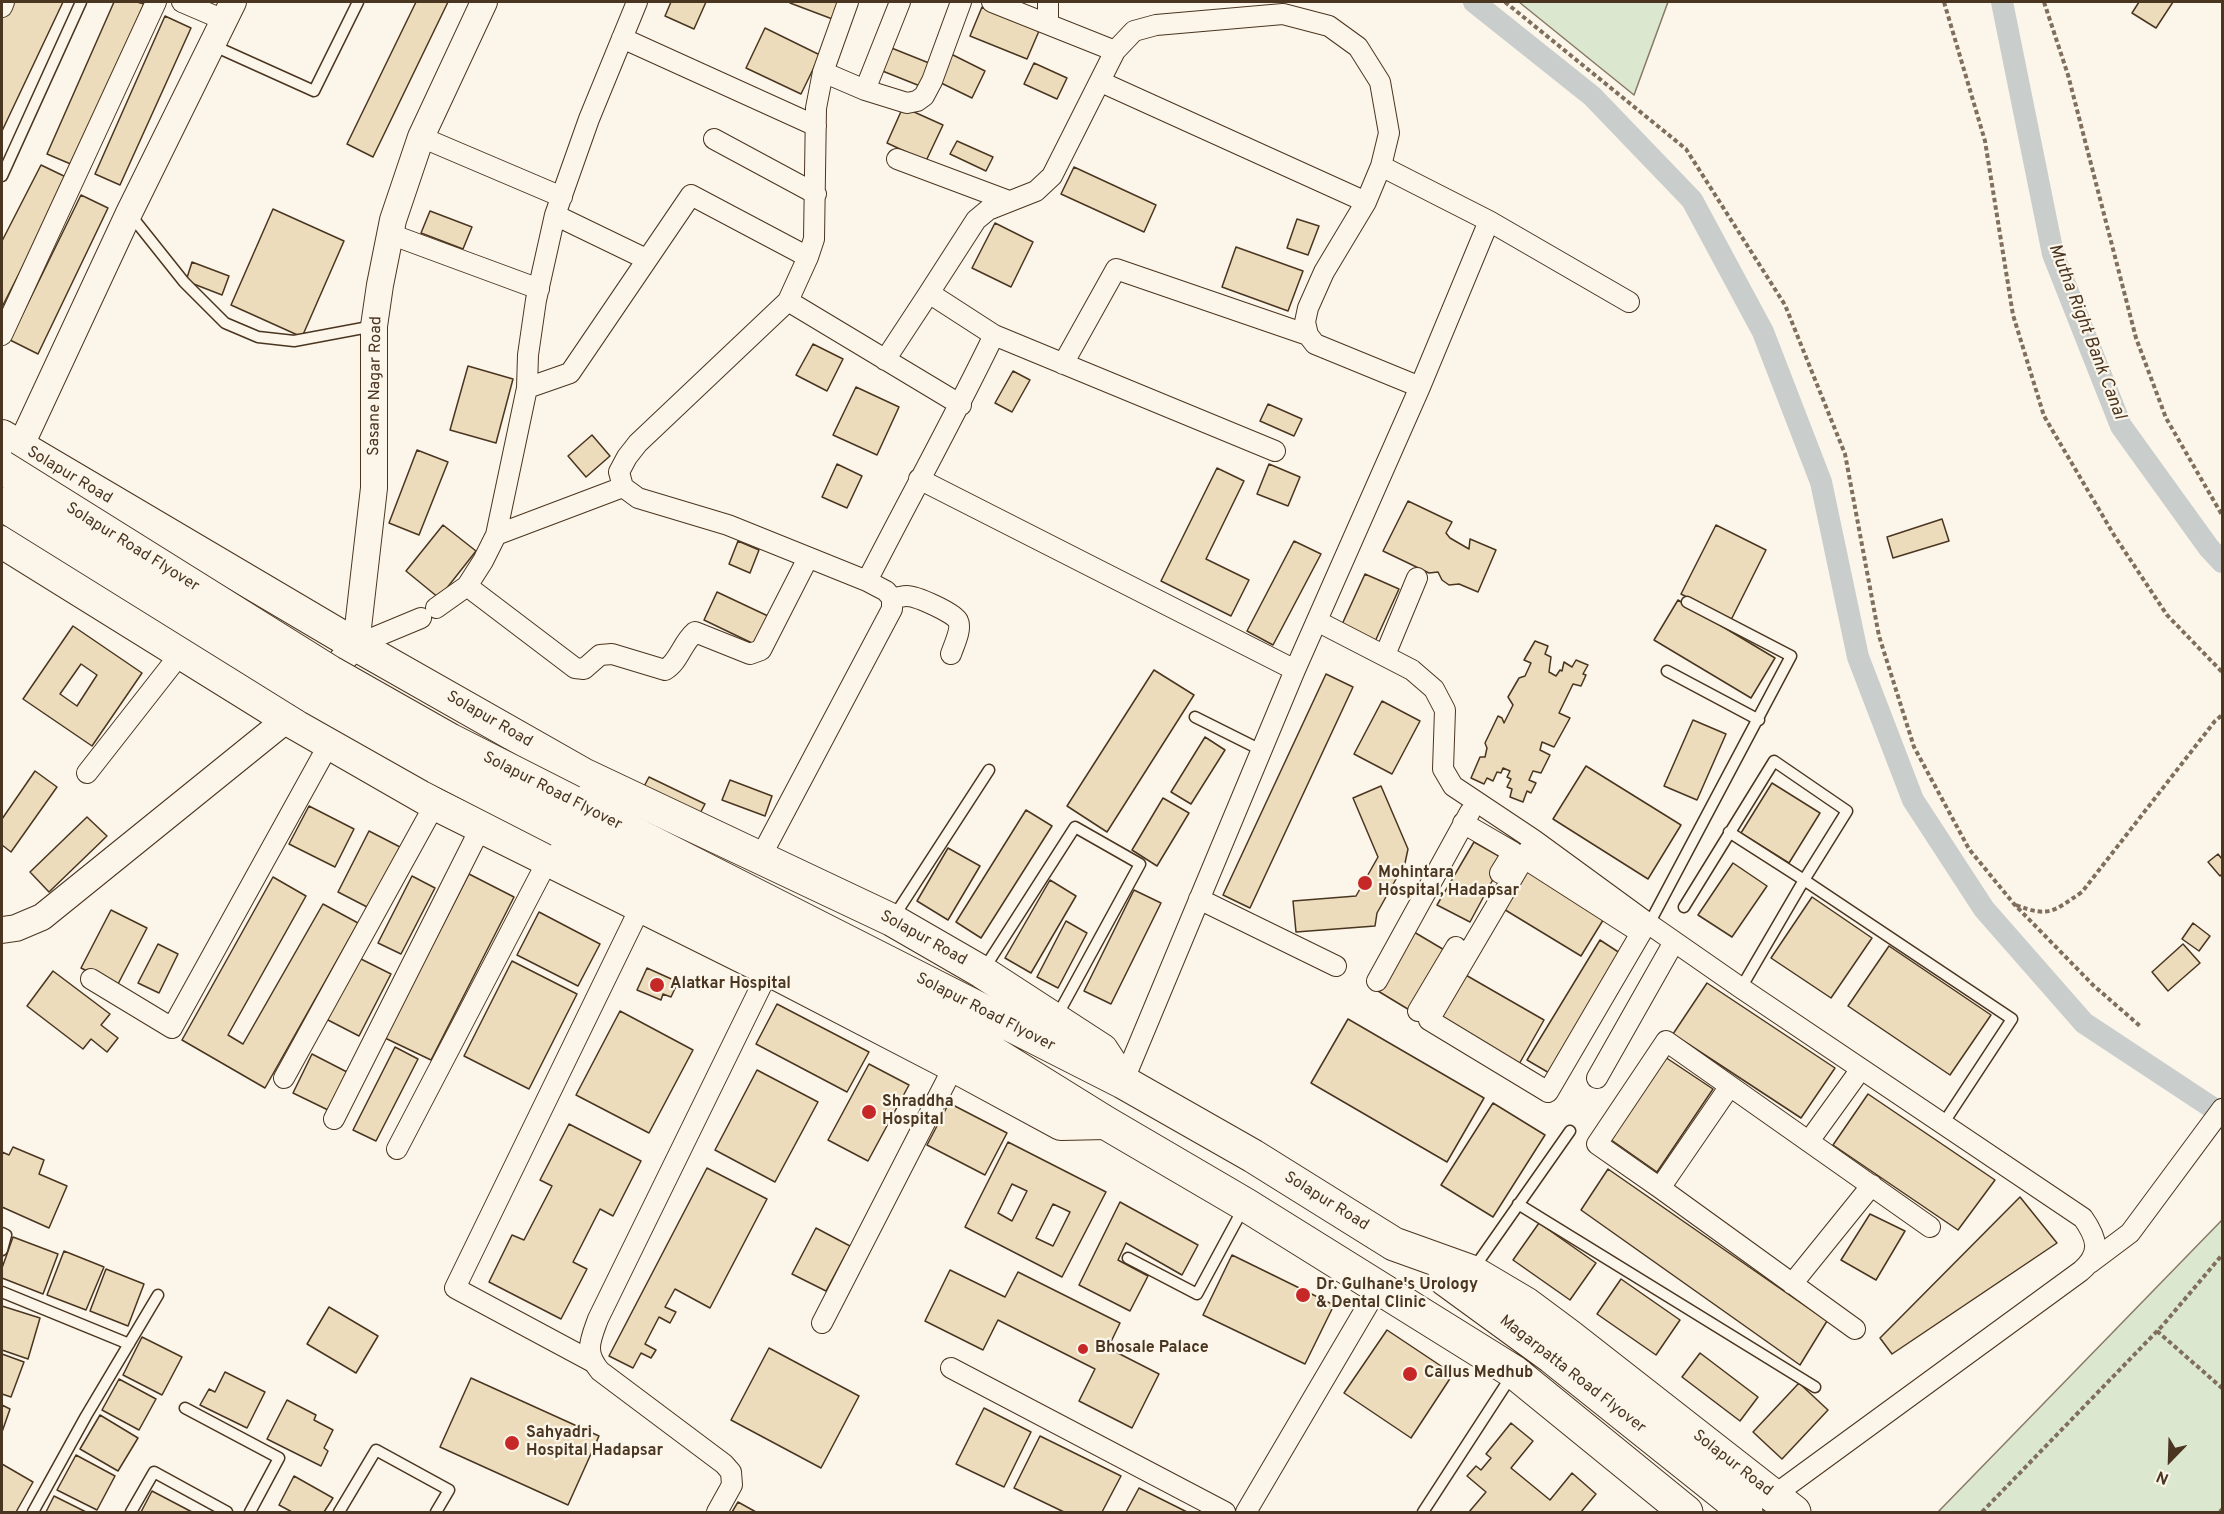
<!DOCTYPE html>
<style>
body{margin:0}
#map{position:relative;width:2224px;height:1514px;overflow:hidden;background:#fbf6e9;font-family:Overpass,sans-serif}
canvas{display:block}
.frame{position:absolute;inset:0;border:3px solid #4a3520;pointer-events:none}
.north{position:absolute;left:2140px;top:1430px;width:60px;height:60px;-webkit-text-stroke:4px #fbf6e9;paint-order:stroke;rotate:203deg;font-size:16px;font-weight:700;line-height:24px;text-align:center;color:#4a3520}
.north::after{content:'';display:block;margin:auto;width:21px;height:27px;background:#4a3520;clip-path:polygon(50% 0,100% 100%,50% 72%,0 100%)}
</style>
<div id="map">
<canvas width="2224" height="1514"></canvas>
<div class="frame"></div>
<div class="north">N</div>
</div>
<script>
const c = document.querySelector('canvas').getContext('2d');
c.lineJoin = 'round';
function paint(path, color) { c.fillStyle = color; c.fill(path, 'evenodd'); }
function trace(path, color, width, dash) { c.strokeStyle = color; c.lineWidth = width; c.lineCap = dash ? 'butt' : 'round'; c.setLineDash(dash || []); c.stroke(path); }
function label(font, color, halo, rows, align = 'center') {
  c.font = font + ' Overpass,sans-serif'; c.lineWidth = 4.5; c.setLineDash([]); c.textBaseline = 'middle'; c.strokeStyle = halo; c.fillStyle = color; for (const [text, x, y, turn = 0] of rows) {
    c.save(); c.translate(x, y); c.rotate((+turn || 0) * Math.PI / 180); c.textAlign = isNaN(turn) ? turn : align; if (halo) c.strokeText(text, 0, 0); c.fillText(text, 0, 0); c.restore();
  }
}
const green = new Path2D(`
 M1519,2H1668L1634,95Z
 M2222,1220V1512H1938Z`);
paint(green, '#dce7d0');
trace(green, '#887966', 1.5);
trace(new Path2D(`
 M1474,2L1592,96L1692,200L1763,332L1821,482L1858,657L1913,800L1984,909L2084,1023L2222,1114
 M2002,2L2053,254L2121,426L2209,548L2222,562`), '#c9cecd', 22);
const building = new Path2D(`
 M8,2H63L2,131V14Z
 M114,2H137L144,4L73,165L47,154Z
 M416,2H448L373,157L347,144Z
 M671,2H706L694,29L665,16Z
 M791,2H842L835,20L790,3Z
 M2139,2H2173L2156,28L2132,13Z
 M982,7L1039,31L1027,59L970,36Z
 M165,16L191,28L120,185L95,174Z
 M765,28L820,55L801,94L746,68Z
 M889,47L929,63L920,86L880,70Z
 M951,54L985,71L972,98L937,81Z
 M1034,63L1067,78L1057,99L1024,84Z
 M903,107L943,125L926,161L887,143Z
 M957,141L993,157L986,171L950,154Z
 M41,165L68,178L2,307V241Z
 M1074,167L1156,205L1144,232L1061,194Z
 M81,195L108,208L38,354L10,340Z
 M273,209L344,241L302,337L231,305Z
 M430,211L472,227L463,249L421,233Z
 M1297,219L1319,226L1308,255L1287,248Z
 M995,223L1033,242L1011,287L972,268Z
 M1236,247L1303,271L1288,311L1222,287Z
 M192,262L229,276L222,295L186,281Z
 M813,344L843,359L827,391L796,375Z
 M468,366L513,379L496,443L450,430Z
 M1013,371L1030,380L1012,412L995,403Z
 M856,387L899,407L877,455L833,435Z
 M1268,404L1302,419L1294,436L1260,421Z
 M592,435L610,456L586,477L568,456Z
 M417,450L448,462L419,535L389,523Z
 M837,464L862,476L847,508L822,497Z
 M1269,464L1300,477L1288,506L1257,494Z
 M1217,468L1244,481L1206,559L1249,580L1231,616L1161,581Z
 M1408,501L1452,522L1446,533L1450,538L1469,549L1470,539L1496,550L1478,592L1459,584L1449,585L1442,580L1438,572L1429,573L1383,551Z
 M1942,519L1949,541L1893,558L1887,537Z
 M443,525L476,551L439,598L406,571Z
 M1716,525L1766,550L1731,620L1681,594Z
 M738,541L759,550L750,573L729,564Z
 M1294,541L1321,554L1273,645L1247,631Z
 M1365,574L1399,589L1373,646L1339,631Z
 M717,592L768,616L754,644L704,620Z
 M1678,600L1775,658L1751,698L1654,640Z
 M73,626L142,673L92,746L23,699ZM81,664L97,675L77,706L60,694Z
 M1535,641L1548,646L1545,654L1551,657L1549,672L1556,676L1560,670L1562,671L1564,662L1572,667L1576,660L1588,665L1583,674L1586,675L1581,686L1573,684L1559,713L1570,718L1554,747L1542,742L1540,750L1550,755L1541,773L1533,771L1529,780L1536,783L1531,793L1527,791L1523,802L1510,797L1512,789L1507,787L1511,779L1507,777L1510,771L1503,768L1501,773L1497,772L1493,781L1487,778L1484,784L1471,778L1480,757H1485L1487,748L1485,743L1498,716L1502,718L1504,723L1513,705L1508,697L1519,678L1525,676L1531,663L1524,660Z
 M1154,670L1194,695L1107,832L1067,806Z
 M1326,674L1353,687L1250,908L1223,895Z
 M1382,701L1420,721L1392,774L1354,754Z
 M1693,720L1726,734L1697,800L1664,786Z
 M1205,737L1225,750L1191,804L1171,792Z
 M1586,766L1681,825L1648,879L1553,819Z
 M35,771L57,787L11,852L2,845V819Z
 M649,777L705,804L696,821L640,794Z
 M730,780L772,796L765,816L722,800Z
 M1772,783L1820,813L1789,863L1741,833Z
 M1381,786L1408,849L1405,863L1377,913L1375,926L1296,932L1293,901L1356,896L1378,857L1353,798Z
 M1163,798L1189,813L1157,866L1132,850Z
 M309,806L354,829L335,867L289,844Z
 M1026,810L1052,826L981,938L956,922Z
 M87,817L107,836L49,892L30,872Z
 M369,831L402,848L371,909L338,892Z
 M1474,842L1504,859L1470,922L1437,905Z
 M948,848L980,866L948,920L917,901Z
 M2218,854L2222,859V874L2220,876L2208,862Z
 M1733,863L1767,886L1732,937L1698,915Z
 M1526,869L1605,917L1581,956L1502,908Z
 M469,874L514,897L431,1060L385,1038Z
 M412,876L435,888L401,954L378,943Z
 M273,877L306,896L228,1035L243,1044L323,904L358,923L265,1088L182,1040Z
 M1050,880L1076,896L1031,973L1005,958Z
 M1134,890L1161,903L1111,1004L1084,991Z
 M1812,897L1872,938L1831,998L1771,958Z
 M111,910L147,928L117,986L81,968Z
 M539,912L600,944L578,986L517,955Z
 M1066,921L1087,933L1058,988L1037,977Z
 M2193,923L2210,936L2199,951L2182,939Z
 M1414,932L1446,951L1411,1011L1378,991Z
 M1600,940L1623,955L1551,1074L1527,1060Z
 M158,944L178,954L159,993L138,983Z
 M2183,944L2200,963L2168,991L2152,972Z
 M1889,946L1991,1015L1950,1075L1848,1006Z
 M357,957L391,974L359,1036L326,1019Z
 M512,961L577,994L529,1089L464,1056Z
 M647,968L678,982L671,997L663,994L661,1000L637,990Z
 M53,971L110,1014L101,1025L118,1038L107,1052L91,1039L83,1049L27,1006Z
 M1464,974L1544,1020L1518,1066L1438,1020Z
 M1707,983L1835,1068L1801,1118L1673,1034Z
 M777,1004L869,1052L847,1092L756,1044Z
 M620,1011L693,1050L649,1133L576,1095Z
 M1348,1019L1484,1098L1447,1162L1311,1083Z
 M395,1047L418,1059L376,1141L353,1130Z
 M312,1054L347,1072L328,1110L293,1093Z
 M1662,1055L1713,1089L1657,1172L1607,1137Z
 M869,1064L909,1085L868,1161L828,1140Z
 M757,1070L818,1102L775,1182L715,1150Z
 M1868,1094L1995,1180L1958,1230L1833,1145Z
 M949,1103L1007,1133L985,1175L927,1145Z
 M1493,1103L1545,1135L1493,1217L1441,1185Z
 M569,1124L641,1161L613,1216L600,1209L573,1262L587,1269L561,1319L489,1282L512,1235L524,1240L552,1186L540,1180Z
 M1008,1142L1106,1192L1062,1277L965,1227ZM1012,1184L1027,1191L1012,1221L998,1213ZM1053,1204L1070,1212L1053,1246L1036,1238Z
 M13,1147L44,1160L39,1174L67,1186L49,1228L2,1207V1152L9,1155Z
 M707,1168L767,1199L710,1308L675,1289L665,1307L676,1312L670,1323L659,1317L645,1344L656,1350L651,1358L641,1353L633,1368L609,1356Z
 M1608,1169L1827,1321L1800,1365L1581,1210Z
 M2020,1197L2057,1243L1892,1354L1880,1338Z
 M1120,1202L1198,1245L1182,1275L1126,1243L1118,1260L1148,1276L1130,1311L1079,1285Z
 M1870,1214L1905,1231L1876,1280L1841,1260Z
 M1539,1223L1596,1263L1570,1300L1513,1260Z
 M816,1228L850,1246L826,1291L792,1274Z
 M13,1237L58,1254L43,1294L2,1278V1268Z
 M64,1251L104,1267L86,1310L47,1295Z
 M1232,1255L1334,1305L1305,1364L1203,1315Z
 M106,1269L144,1284L128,1326L90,1311Z
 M950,1270L1005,1297L1018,1272L1120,1323L1108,1348L1159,1374L1132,1428L1079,1401L1095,1369L998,1320L983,1350L925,1321Z
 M1621,1279L1680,1320L1656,1355L1597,1314Z
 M2,1306L40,1318L28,1359L2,1350Z
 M329,1307L378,1336L356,1373L307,1344Z
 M1387,1330L1453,1374L1411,1438L1344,1393Z
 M142,1337L182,1357L162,1395L123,1375Z
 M769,1348L859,1396L821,1468L731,1420Z
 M1700,1353L1758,1397L1740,1421L1682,1377Z
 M2,1354L24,1362L11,1397L2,1394Z
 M225,1372L265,1392L247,1428L200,1405L209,1389L215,1392Z
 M471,1378L599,1436L568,1505L440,1447Z
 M119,1379L156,1399L139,1430L102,1410Z
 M1799,1383L1828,1410L1782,1459L1753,1432Z
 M287,1400L316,1415L314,1420L333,1430L324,1448L328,1451L321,1466L267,1439Z
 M2,1405L10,1409L2,1432Z
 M984,1408L1031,1432L1004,1487L956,1464Z
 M100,1415L138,1438L118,1471L80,1449Z
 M1511,1423L1533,1441L1511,1468L1550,1500L1572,1473L1596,1494L1581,1512H1469L1486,1492L1467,1476L1476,1466L1481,1470L1491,1458L1486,1454Z
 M1040,1436L1121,1476L1102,1512H1064L1014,1488Z
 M76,1455L115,1476L97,1510L57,1490Z
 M2,1464L33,1482L16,1512H2Z
 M294,1476L333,1498L324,1512H292L279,1505Z
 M1139,1488L1187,1512H1126Z
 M152,1491L192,1512H141Z
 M54,1496L86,1512H46Z
 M738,1502L756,1512H732Z`);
paint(building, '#ecdcbc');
trace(building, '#4a3520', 1.5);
const service = new Path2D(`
 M212,45L314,91L358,2
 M2,176L81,2
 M129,213L184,282L225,323L258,337L294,341L374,326
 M1667,671L1759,720
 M1195,717L1261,750
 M1684,907L1774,761L1847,811L1804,880L1729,832
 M893,918L989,770
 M1649,924L1791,656L1687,602
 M984,969L1075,827L1140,864L1057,1016
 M1741,988L1804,880L2012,1019L1943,1124
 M1518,1204L1815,1387
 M2,1233L6,1235L2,1250
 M1128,1258L1197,1294L1244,1207
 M1474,1268L1570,1131
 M2,1292L129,1344
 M185,1408L279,1458L250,1512
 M33,1512L86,1416L158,1295
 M131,1512L154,1472L227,1512
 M339,1512L376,1450L449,1490L436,1512
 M1423,1512L1512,1375`);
const minor = new Path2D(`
 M182,2L224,20
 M992,2L1115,51
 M2,7L4,2
 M1048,24V2
 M622,38L816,126
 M823,72L865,90L907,103L917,101L924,96L932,81L961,2
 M1101,82L1366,202
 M865,90L900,2
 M421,137L562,197
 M714,139L816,194
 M897,159L1009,201
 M1381,166L1489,221L1629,302
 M555,215L646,259
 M390,234L539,289
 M788,301L961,405
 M2,335L156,2
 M994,335L1275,451
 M885,360L929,293
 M1063,364L1116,269L1308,335
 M527,388L570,373L691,195L808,257
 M919,479L1295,670
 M496,535L623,487
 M867,581C909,499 954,418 994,335L929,293L976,220L988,210L1036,191L1052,176L1115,51L1134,31L1156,25L1283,14L1329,26L1358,47L1380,82L1389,133L1381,166L1366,202L1324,272L1308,308L1305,322L1308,335L1315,344L1420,387
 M467,586L575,668L584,669L600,655L612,654L665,670C679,662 682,643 695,632L750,654L761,650L808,558
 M892,598C897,598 902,596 907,596C916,596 955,613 958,621C962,629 954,645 951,654
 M436,608L467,586L483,561L496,535L527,388L528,355L536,300L555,215L589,119L637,2
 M1317,621L1412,670L1434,689L1445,710L1443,769L1453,786L1534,840L1649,924L1741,988L2083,1218C2097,1238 2102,1253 2081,1271L1773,1496
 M356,645L421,618
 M1385,655L1417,578
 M87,773L181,653
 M1463,823L1513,852L1500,873
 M760,858L892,609V598L886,591L867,581L728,525L638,498L623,487L619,472L627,457L638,443L788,301L808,257L814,239L816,108L823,72L848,2
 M1524,858L1641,933L1548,1092L1429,1020L1530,848L1534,840
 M1199,899L1336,966
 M91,979L172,1028L329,744
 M1377,981L1470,812
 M1418,1011L1456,947
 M284,1078L435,804
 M1597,1078L1674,942
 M1123,1082L1295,670L1420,387L1489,221
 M334,1119L481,827
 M1809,1141L1861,1069
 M397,1149L548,860
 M1660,1188L1730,1086
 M2090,1263L2130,1233L2222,1109
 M1792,1284L1872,1185
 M822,1323L954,1066
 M1855,1329L1660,1188L1597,1144L1666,1041L1930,1227
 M591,1361L455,1288L641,906
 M951,1368L1225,1512
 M717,1512L732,1485L731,1472L724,1464L600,1371C584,1352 590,1341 598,1319L769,970
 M1246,1512L1379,1286`);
const tertiary = new Path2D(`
 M20,447L129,213L233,2
 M2,930L16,928L42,917L287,719L356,645L374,488V326L380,285L393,220L421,137L484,2`);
const primary = new Path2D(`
 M2,436L356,645L583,774L892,920L982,972L1102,1050L1123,1082
 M2,542L287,719L435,804L769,970L954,1066L1061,1124L1106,1123`);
const trunk = new Path2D(`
 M572,802L1123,1082L1253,1156L1394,1244L1472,1272L1526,1304L1569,1336L1794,1512
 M559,830L982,1046L1106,1123L1246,1205L1514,1372L1686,1512
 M1445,1279L1552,1357L1746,1512`);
trace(service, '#4a3520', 13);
trace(minor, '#4a3520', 22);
trace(tertiary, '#4a3520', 28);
trace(primary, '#4a3520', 34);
trace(trunk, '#4a3520', 35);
trace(new Path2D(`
 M1505,2L1686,149L1785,305L1845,454L1879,636L1914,747L1969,849L2014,904L2093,985L2140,1026
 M1944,2L1985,141L2013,315L2044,416L2114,535L2167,615L2222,672
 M2044,2L2068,75L2136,338L2166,418L2222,515
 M2016,905C2049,918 2054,911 2082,892L2215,721L2222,715
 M2157,1331L2222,1388
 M1982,1512L2163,1325L2222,1255
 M2220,1512L2222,1509`), '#7f6f5c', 4, [4.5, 3]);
trace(service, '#fbf6e9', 10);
trace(minor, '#fbf6e9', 20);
trace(tertiary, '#fbf6e9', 26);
trace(primary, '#fbf6e9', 32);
trace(trunk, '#fbf6e9', 33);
const trunkBridge = new Path2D(`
 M2,467L330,672L450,740L572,802
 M2,504L314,698L436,767L559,830`);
trace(trunkBridge, '#4a3520', 35, []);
trace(trunkBridge, '#fbf6e9', 33);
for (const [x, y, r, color] of [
 [1365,883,8,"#c62828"],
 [657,985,8,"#c62828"],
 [869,1112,8,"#c62828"],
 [1303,1295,8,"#c62828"],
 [1083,1349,6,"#c62828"],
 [1410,1374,8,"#c62828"],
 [512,1443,8,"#c62828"]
]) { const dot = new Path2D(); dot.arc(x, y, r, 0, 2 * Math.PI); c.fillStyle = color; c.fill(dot); trace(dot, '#fbf6e9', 2); }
label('16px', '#4a3520', '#fbf6e9', [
 ["Sasane Nagar Road",376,386,-89],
 ["Solapur Road",69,476,31],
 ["Solapur Road Flyover",132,548,32],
 ["Solapur Road",489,720,30],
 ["Solapur Road Flyover",552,792,27],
 ["Solapur Road",923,939,29],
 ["Solapur Road Flyover",985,1013,27],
 ["Solapur Road",1326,1202,32],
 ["Magarpatta Road Flyover",1572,1375,38],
 ["Solapur Road",1732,1464,38]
]);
label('bold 16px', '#4a3520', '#fbf6e9', [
 ["Mohintara",1378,874],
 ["Hospital, Hadapsar",1378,892],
 ["Alatkar Hospital",670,985],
 ["Shraddha",882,1103],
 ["Hospital",882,1121],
 ["Dr. Gulhane's Urology",1316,1286],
 ["& Dental Clinic",1316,1304],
 ["Bhosale Palace",1095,1349],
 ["Callus Medhub",1424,1374],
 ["Sahyadri",526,1434],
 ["Hospital Hadapsar",526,1452]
], 'left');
label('italic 18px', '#4a3520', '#fbf6e9', [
 ["Mutha Right Bank Canal",2086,332,69]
]);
</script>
